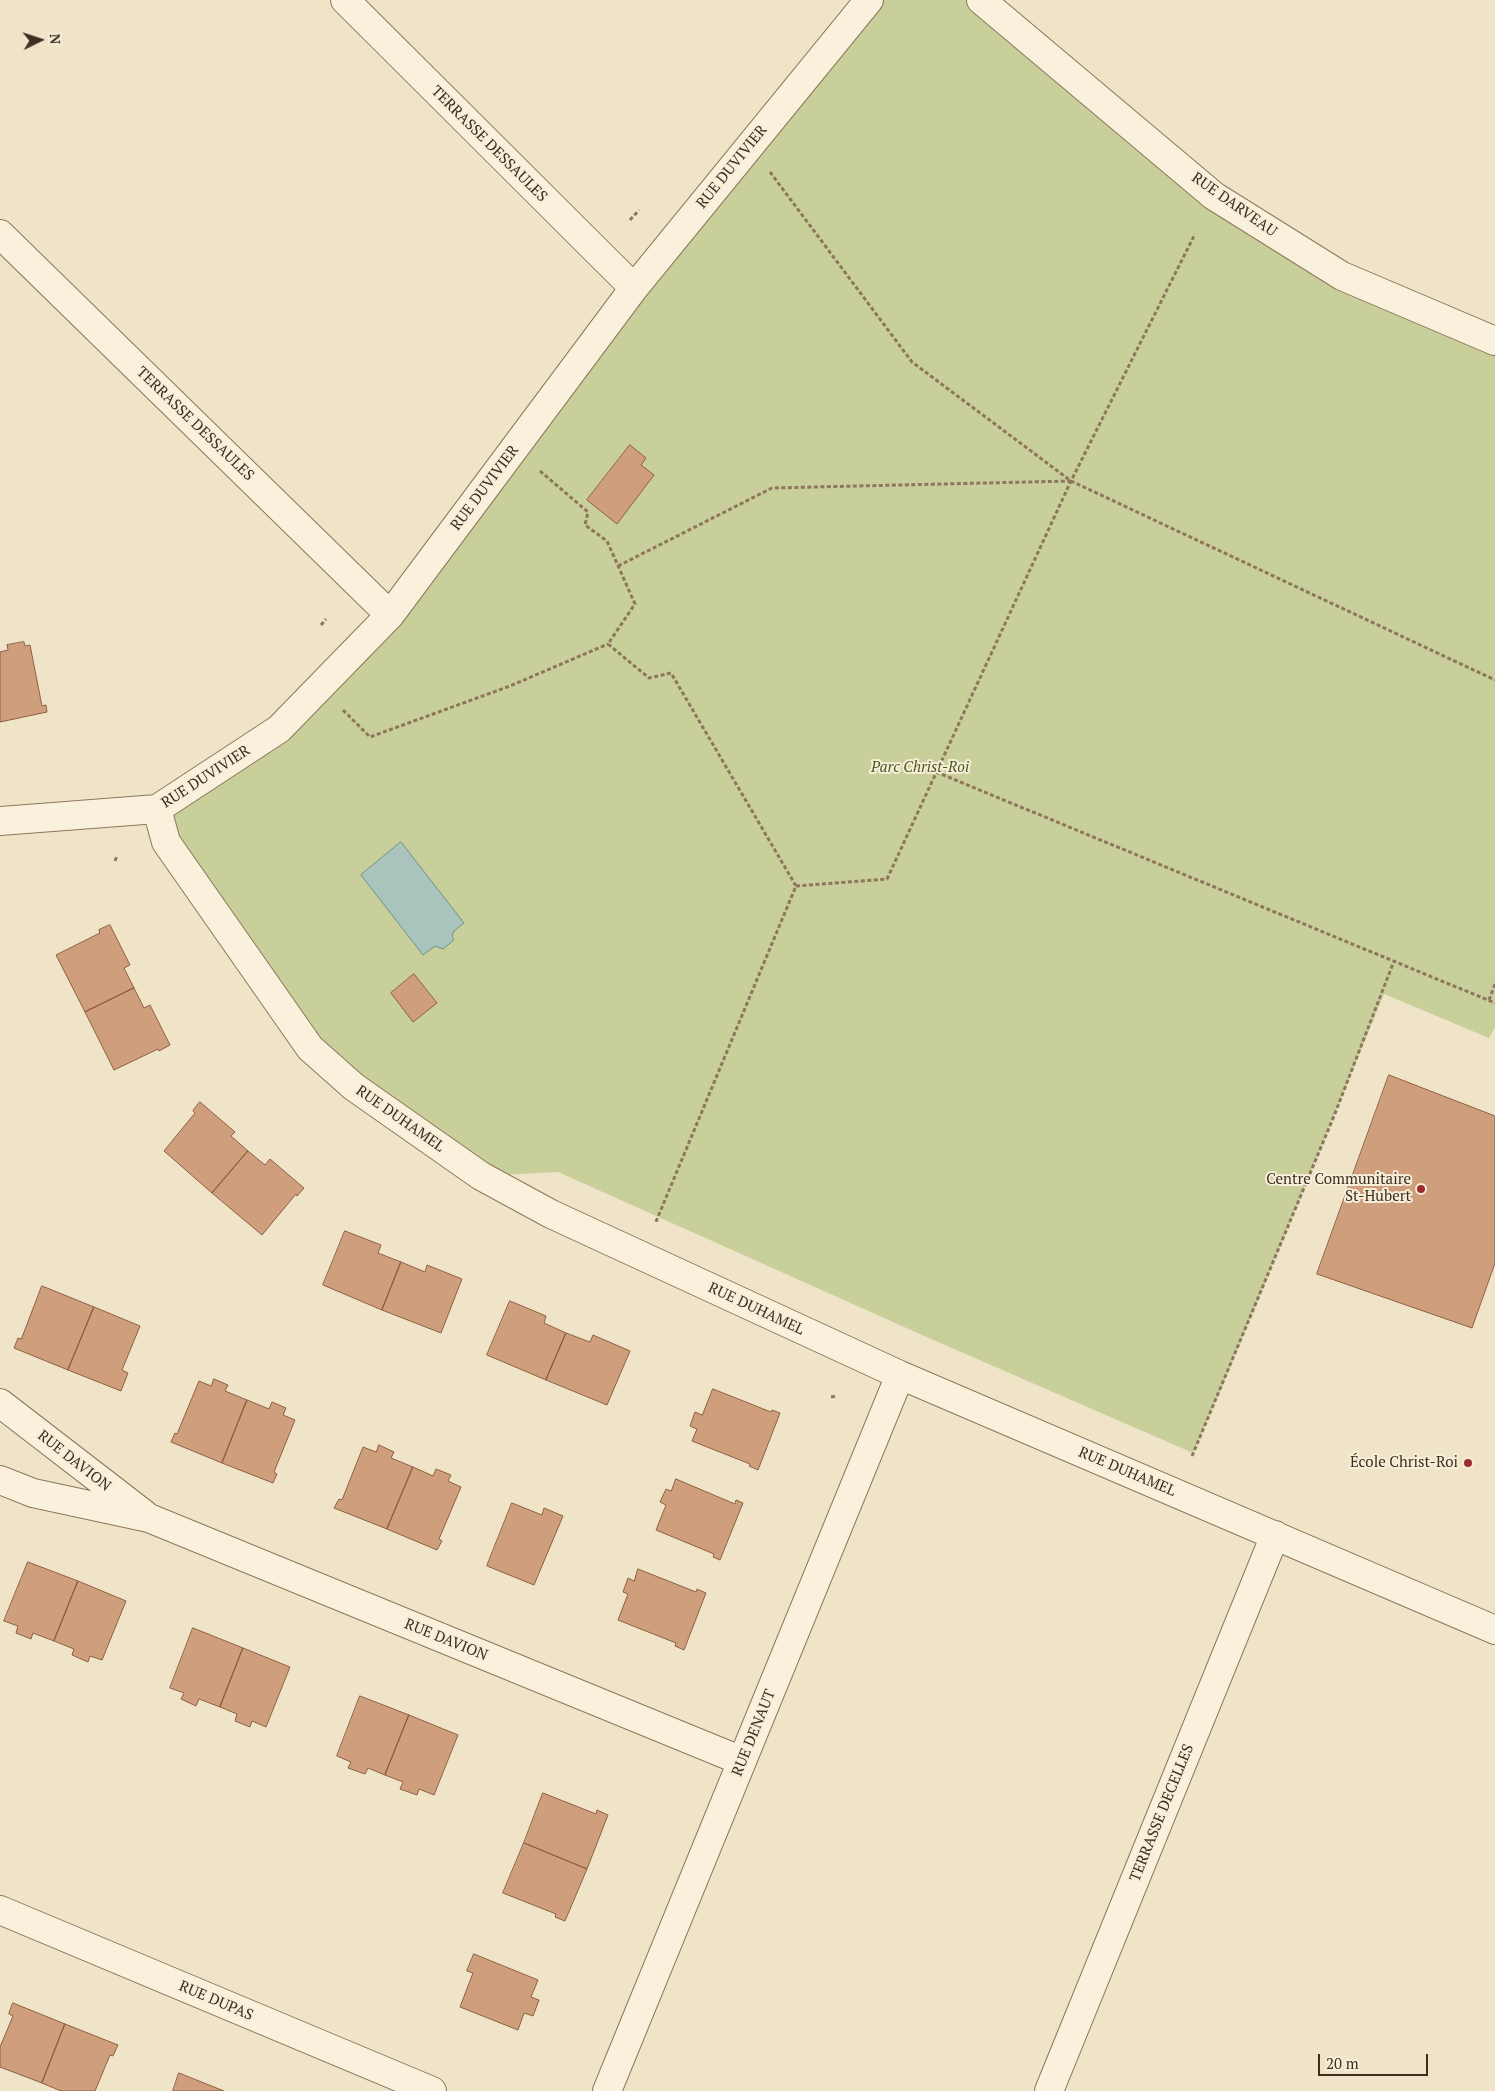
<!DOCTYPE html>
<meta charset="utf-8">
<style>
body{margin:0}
#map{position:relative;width:1495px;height:2091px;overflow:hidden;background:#f0e4c8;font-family:"PT Serif",serif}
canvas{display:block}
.north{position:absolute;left:15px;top:15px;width:50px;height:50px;-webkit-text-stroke:4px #f7eed8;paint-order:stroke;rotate:86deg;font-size:14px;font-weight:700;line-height:20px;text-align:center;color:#3d2e20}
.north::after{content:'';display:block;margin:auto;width:18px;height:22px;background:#3d2e20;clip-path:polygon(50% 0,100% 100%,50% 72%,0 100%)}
.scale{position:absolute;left:1318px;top:2054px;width:110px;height:22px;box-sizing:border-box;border:2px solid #3d2e20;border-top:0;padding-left:6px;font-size:15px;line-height:18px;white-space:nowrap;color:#3d2e20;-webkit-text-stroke:4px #f7eed8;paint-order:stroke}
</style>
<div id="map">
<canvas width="1495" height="2091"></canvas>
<div class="north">N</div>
<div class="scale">20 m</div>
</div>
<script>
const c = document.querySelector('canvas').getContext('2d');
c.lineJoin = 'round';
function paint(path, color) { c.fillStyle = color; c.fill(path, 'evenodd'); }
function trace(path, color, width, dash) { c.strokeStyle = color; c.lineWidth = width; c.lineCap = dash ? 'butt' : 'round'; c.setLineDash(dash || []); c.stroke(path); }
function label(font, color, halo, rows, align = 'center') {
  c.font = font + ' "PT Serif",serif'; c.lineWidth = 4; c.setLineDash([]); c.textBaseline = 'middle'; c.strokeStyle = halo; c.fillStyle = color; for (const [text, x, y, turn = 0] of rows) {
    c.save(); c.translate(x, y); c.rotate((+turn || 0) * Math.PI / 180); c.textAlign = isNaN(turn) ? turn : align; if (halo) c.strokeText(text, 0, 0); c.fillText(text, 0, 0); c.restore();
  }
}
paint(new Path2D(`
 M869,0H981L1214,196L1495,341V1027L1489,1038L1384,994L1222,1387L1193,1453L922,1335L558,1172L481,1176L354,1087L157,809L279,729L390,615Z`), '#c9cf9b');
const water = new Path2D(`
 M401,842L464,923L454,931L452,936L454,940L443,949L435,946L423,955L361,875Z`);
paint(water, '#a9c4bc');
trace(water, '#6f938a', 1);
const building = new Path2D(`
 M630,445L646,458L641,465L654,475L617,524L587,500Z
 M24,642L25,646L30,645L42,706L46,705L47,712L0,722V652L8,650L7,645Z
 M110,925L130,965L124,968L134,988L85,1012L56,955L100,933L99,930Z
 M414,974L437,1003L413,1022L391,993Z
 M134,988L144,1008L150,1005L170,1045L159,1051L158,1049L114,1070L85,1012Z
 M1389,1075L1495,1116V1263L1472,1328L1317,1274Z
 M200,1102L235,1132L231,1136L248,1151L212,1193L164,1151L195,1113L193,1111Z
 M248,1151L265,1165L270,1159L304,1188L297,1196L296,1194L262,1235L212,1193Z
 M345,1231L381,1245L378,1253L401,1262L382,1310L323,1285Z
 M401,1262L425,1272L427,1265L462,1279L441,1333L382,1310Z
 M42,1286L94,1307L68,1370L14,1348L18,1338L21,1339Z
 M510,1301L546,1316L544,1323L566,1333L546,1380L487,1355Z
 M94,1307L140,1326L122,1370L128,1373L121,1391L68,1370Z
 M566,1333L590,1342L593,1335L630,1351L607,1405L546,1380Z
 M214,1379L228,1385L225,1391L247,1400L222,1463L171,1442L175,1433L177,1434L199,1381L211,1386Z
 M713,1389L771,1412L772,1410L780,1413L758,1470L749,1466L750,1464L692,1441L697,1429L690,1426L695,1412L702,1415Z
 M247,1400L269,1409L272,1402L286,1408L283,1415L295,1420L274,1472L277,1474L273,1483L222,1463Z
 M379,1445L394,1452L391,1458L413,1467L387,1529L334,1508L339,1499L342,1500L363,1447L376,1452Z
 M413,1467L433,1476L436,1469L451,1475L448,1481L461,1487L439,1539L442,1541L437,1550L387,1529Z
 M676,1479L735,1504L736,1500L743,1503L720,1560L713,1557L714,1554L656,1530L666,1505L660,1502L666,1489L671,1491Z
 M512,1503L542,1515L544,1508L563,1516L534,1585L487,1566Z
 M28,1562L78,1581L54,1641L33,1633L31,1639L16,1633L18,1626L4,1621Z
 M638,1569L696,1592L697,1589L706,1593L684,1650L675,1646L676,1643L618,1620L628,1594L623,1592L628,1578L634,1581Z
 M78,1581L126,1601L102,1660L90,1656L88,1662L72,1655L74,1649L54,1641Z
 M193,1628L243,1648L220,1707L199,1699L196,1706L181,1699L184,1693L170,1688Z
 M243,1648L290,1667L266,1727L252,1721L250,1727L235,1721L237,1714L220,1707Z
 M360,1696L409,1715L385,1775L368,1768L365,1774L348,1768L351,1762L337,1756Z
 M409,1715L458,1735L434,1795L419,1789L417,1795L400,1789L403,1782L385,1775Z
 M543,1793L596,1814L597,1810L608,1815L587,1869L524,1843Z
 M524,1843L587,1869L565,1921L555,1917L556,1914L503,1893Z
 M474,1954L538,1980L531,1997L539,2000L533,2016L524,2013L518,2030L460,2007L473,1973L467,1971Z
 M13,2003L65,2024L42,2083L0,2067V2047L13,2016L9,2014Z
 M65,2024L118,2045L113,2056L110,2055L95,2091H61L42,2083Z
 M179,2073L224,2091H173Z`);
paint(building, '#cf9f7d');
trace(building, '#8d5f41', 1);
const minor = new Path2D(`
 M345,0L634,288
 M981,0L1214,196L1342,276L1495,341
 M0,234L390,615
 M157,809L166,842L310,1048L354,1087L481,1176L551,1214L900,1375L1495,1630
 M0,821L157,809L279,729L390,615L634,288L869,0
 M0,1403L144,1514
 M0,1480L33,1493L149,1518L742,1761
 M0,1910L432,2091
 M607,2091L900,1375
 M1049,2091L1275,1535`);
trace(minor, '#8d765c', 30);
trace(new Path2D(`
 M770,172L912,362L1071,481L1495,680
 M630,220L639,210
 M540,471L588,512L585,525L607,541L635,604L608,644L649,678L671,673L796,886L655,1224
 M618,566L772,488L1071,481
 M321,625L326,619
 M343,710L370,737L510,686L608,644
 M936,772L1495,1003
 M115,861L117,856
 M796,886L887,879L1071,481L1195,234
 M1489,1000L1495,984
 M831,1397L836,1396
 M1192,1456L1334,1116L1394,961`), '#8d765c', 3, [4, 2.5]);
trace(minor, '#faf1dc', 28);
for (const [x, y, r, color] of [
 [1421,1189,5,"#9e2a2b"],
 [1468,1463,5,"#9e2a2b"]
]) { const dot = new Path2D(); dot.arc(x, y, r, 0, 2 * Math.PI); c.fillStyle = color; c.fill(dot); trace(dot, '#f7eed8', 2); }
label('15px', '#3d2e20', '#f7eed8', [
 ["TERRASSE DESSAULES",489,144,45],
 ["RUE DUVIVIER",732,167,-51],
 ["RUE DARVEAU",1234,205,35],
 ["TERRASSE DESSAULES",195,424,44],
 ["RUE DUVIVIER",485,488,-53],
 ["RUE DUVIVIER",206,777,-33],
 ["RUE DUHAMEL",400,1119,35],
 ["RUE DUHAMEL",756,1309,25],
 ["RUE DAVION",74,1461,38],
 ["RUE DUHAMEL",1127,1472,23],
 ["RUE DAVION",446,1640,22],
 ["RUE DENAUT",754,1733,-68],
 ["TERRASSE DECELLES",1162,1813,-68],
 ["RUE DUPAS",216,2001,23]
]);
label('italic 15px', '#4d5a26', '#f7eed8', [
 ["Parc Christ-Roi",920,768]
]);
label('15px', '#3d2e20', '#f7eed8', [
 ["Centre Communitaire",1411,1180],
 ["St-Hubert",1411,1197],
 ["École Christ-Roi",1458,1463]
], 'right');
</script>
